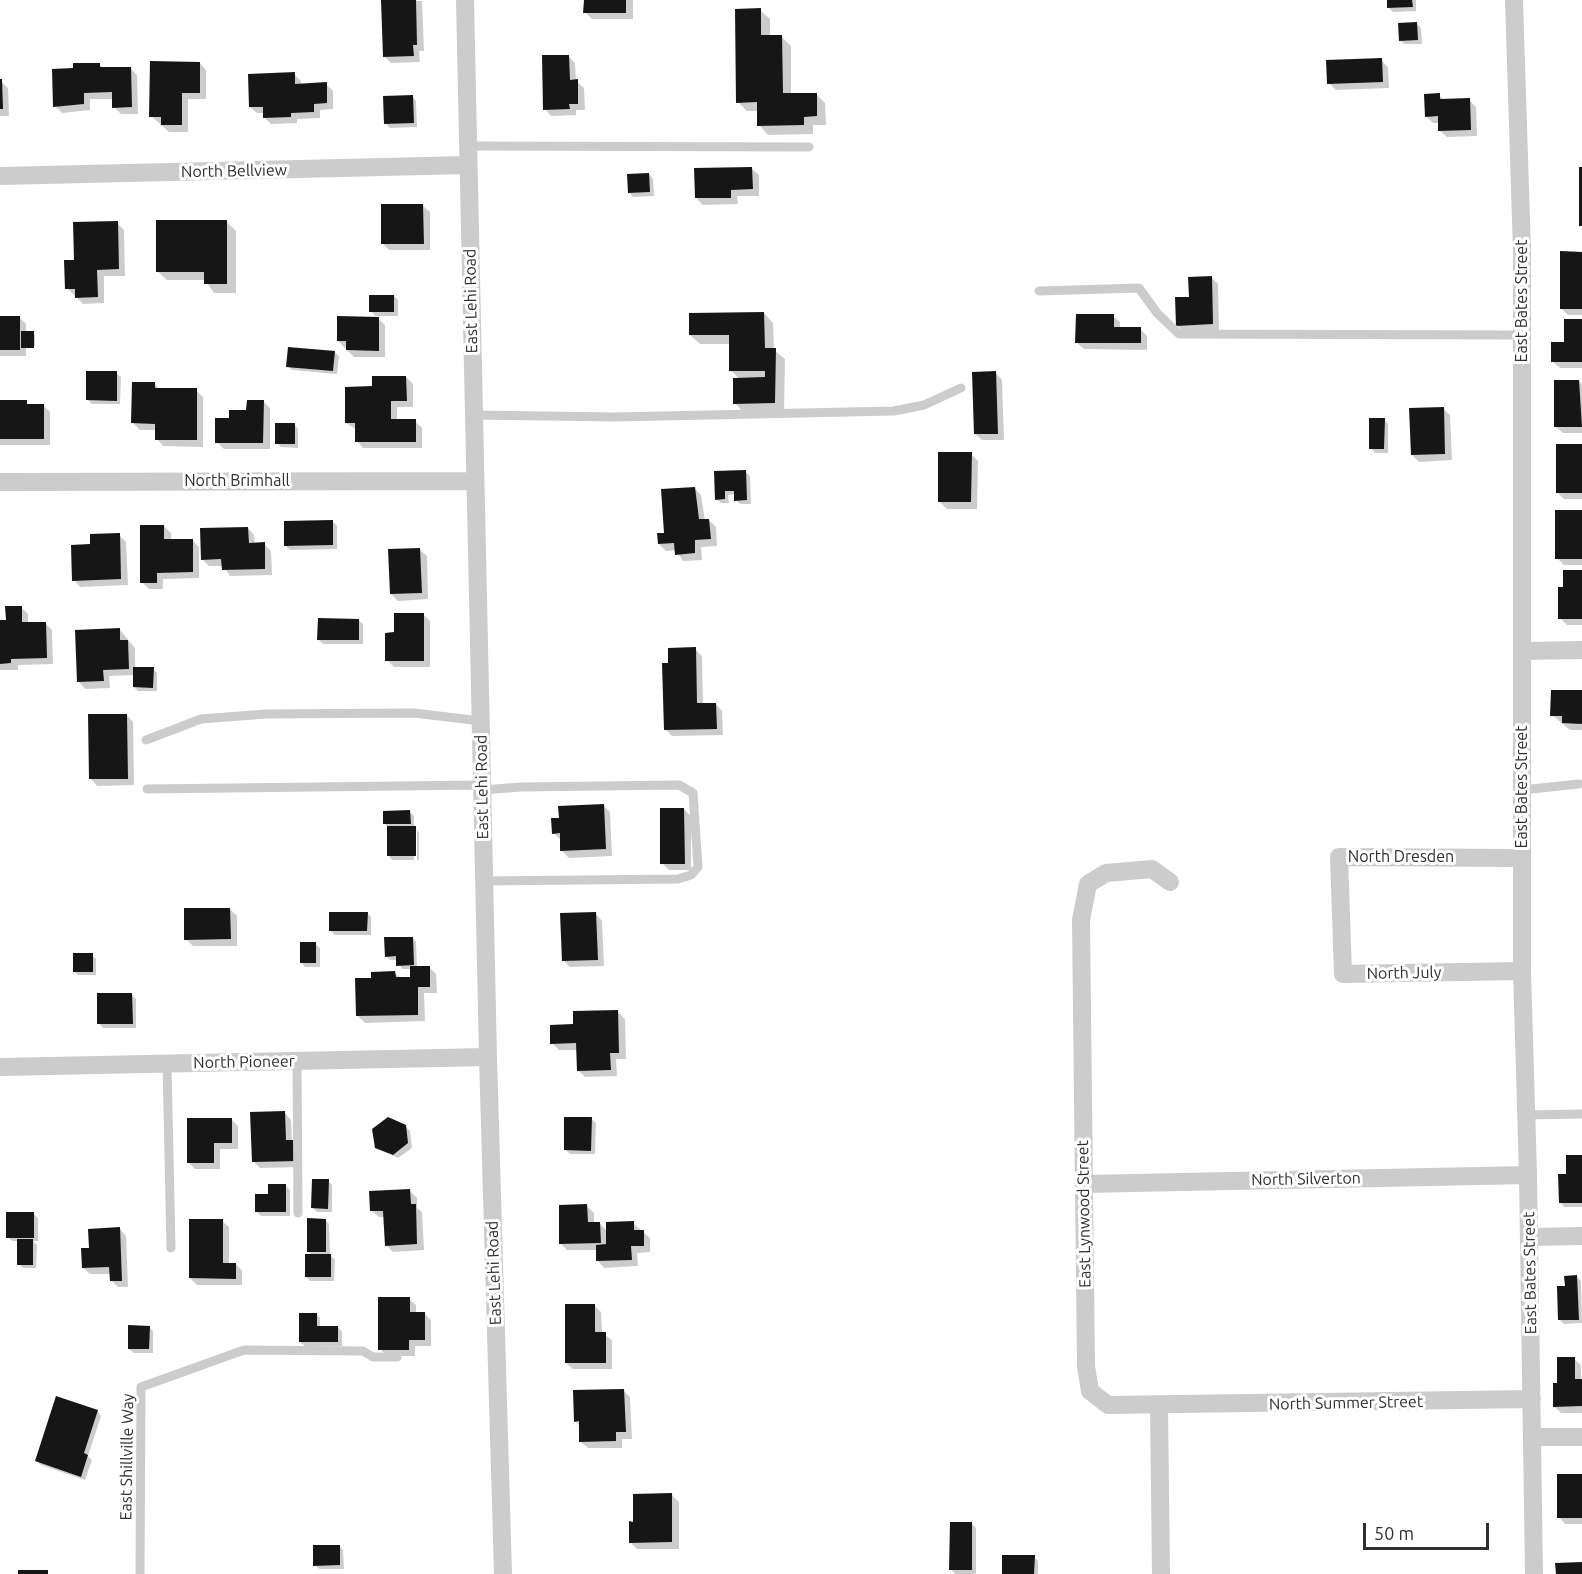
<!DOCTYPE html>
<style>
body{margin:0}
#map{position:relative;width:1582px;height:1574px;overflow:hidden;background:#fff;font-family:Ubuntu,sans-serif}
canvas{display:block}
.scale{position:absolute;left:1363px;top:1523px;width:126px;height:27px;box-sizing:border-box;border:3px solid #2f2f2f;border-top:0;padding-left:8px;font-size:18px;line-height:21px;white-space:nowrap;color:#2f2f2f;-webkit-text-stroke:4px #fff;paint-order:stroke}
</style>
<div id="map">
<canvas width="1582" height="1574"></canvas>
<div class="scale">50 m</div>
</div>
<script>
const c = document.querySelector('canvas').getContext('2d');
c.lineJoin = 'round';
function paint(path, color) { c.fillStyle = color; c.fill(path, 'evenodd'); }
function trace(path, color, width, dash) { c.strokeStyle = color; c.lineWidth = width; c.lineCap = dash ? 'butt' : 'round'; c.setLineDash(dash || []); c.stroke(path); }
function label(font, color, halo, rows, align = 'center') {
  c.font = font + ' Ubuntu,sans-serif'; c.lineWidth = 6; c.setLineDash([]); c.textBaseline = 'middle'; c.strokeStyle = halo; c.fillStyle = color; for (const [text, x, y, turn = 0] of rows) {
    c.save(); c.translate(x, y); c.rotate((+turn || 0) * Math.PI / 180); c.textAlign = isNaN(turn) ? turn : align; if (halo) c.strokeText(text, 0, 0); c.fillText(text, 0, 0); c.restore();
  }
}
paint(new Path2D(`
 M382,0L422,1L424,51H419L420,62L391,63L384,56Z
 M585,0H633V19H592L585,12Z
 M1388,0H1416V11L1393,12L1388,7Z
 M760,10L770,19V36H781L791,46V95L816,94L825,103L826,125H813V134L768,135L759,125L758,111H747L738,102Z
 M1417,24L1421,28L1422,44H1404L1400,40Z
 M568,56L575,63L576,81L584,88L585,110H576V115L551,116L545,109Z
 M1381,60L1388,67L1389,88L1336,90L1329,83Z
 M200,63L206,70V99H188V132H169L151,116Z
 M99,64L104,69L130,68L137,75L138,114H121L114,107V99H90V110L62,113L55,106L75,70Z
 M294,74L301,81V85L326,84L333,91V109L320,110V118L297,119V123L271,124L264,117V113H257L250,107Z
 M0,81L8,88L9,116H0Z
 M1439,95L1445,101L1469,100L1476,107L1477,136L1447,137L1440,131V123H1433L1426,116Z
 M412,96L416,101L417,127L390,128L386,124Z
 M752,169L759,175V196H737L738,204L703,205L696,198Z
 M649,174L653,179L654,196L633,197L629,192Z
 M423,206L430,212V250H389L382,243Z
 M226,221L236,231V293H214L205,280H167L157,271Z
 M117,223L124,230L125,276H104V303L83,304L67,288L75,261Z
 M1582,253V315H1568L1561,308Z
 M1211,277L1218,284L1219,330L1184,332L1177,325L1190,298Z
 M394,296L398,300V316H375L385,325V357H354L338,341L378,319L371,311Z
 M764,313L773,323L774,350L785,359L784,412L744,413L735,403L740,379L731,371L730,344H700L690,335Z
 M1113,316L1120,322V329H1140L1147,336V350L1084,349L1077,343Z
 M0,317H19L26,324V333L35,335V346H26V356H0Z
 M1582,320V368H1560L1553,362Z
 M334,352L339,356L337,374L292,370L288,366Z
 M116,373L121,377L120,404H92L88,400Z
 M996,373L1002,380L1004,440H982L975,434Z
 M406,377L413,384V407H397V421H415L422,428V448H363L357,441V430L346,423L373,388Z
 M1579,381L1582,384V433H1563L1556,427Z
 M155,384L160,390H196L203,397V447L163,446L157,439V430H140L133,423Z
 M263,401L270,408V449H224L217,442L231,419Z
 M0,402H26L30,406L43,405L50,412V445H0Z
 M1443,408L1450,415L1452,460L1419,462L1412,455Z
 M1384,419L1388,424V453H1375L1371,448Z
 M294,424L298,429V448L281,447L277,443Z
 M1582,445V499H1564L1557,492Z
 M971,454L978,461L977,509H947L940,502Z
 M746,472L750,476L751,504H740L736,500V494L728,495L729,503H721L716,499L715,473Z
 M695,489L701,495L705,521L709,520L716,527L717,546L701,547L702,560L683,561L676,550L666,551L659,544Z
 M1582,511V565H1564L1557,558Z
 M333,522L337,526V549L290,550L285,545Z
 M164,526L171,533V541L192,540L199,547V578L163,579V589H149L142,582Z
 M248,528L254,535L255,544H264L271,551L272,575L230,576L223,566H209L202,559Z
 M119,535L126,542L128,585L80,587L74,580L92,546Z
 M420,550L427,556L428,599L398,601L391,594Z
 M1582,572V625H1567L1560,618L1564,588Z
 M21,607L28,614V624L45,623L52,630L53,664L18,665V670H0V622H7Z
 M423,614L430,621V667H394L387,660Z
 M358,620L363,624V644H323L319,640Z
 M120,630L135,648V668L153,669L157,673V691H138L134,687V675L109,676L110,688L85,689L79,682Z
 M695,649L702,656L703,705L716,704L722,711L723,735L672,736L665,729L669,665Z
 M1582,691V730H1570L1552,715Z
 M127,715L133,722L134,785L97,786L91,779Z
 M603,805L610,812L612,856L569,858L562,851L561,840L553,833L560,819Z
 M684,809L691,816V870H669L662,863Z
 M410,812L414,816V827L419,832V860H417V830H414V860H392L388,855V827L385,824Z
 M230,909L237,916V946H193L186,939Z
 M367,913L371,917V935H335L331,931Z
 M596,914L602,921L604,966L570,967L563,960Z
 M412,938L416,942L417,968L429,967L436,974L437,993H424L425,1021L365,1023L358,1016L373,979L395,973L401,979L412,978V969H402L397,960H390L386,956Z
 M315,944L320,948V967H305L301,962Z
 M92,955L96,959V975H78L74,971Z
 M132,995L136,999V1028H103L99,1023Z
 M618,1012L625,1019L626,1059H616L617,1076L585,1077L578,1070V1050H559L552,1043L575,1026Z
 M285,1113L291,1120L292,1142L302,1167L260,1168L253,1161Z
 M591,1118L596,1123L595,1154H570L565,1149Z
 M231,1119L238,1126V1149H220V1169H195L188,1162Z
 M405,1126L410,1131L412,1148L398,1158L376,1147Z
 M1582,1156V1207H1564L1560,1202L1568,1175Z
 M328,1181L332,1185V1212H317L313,1208Z
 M286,1186L290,1190V1216H261L257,1212L270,1196Z
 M410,1191L417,1198V1208L422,1212L424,1250L393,1252L386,1245L385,1217H379L372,1211Z
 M587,1206L594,1213V1224H600L608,1232L633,1223L650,1238V1252L637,1253L638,1266L604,1268L598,1261L597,1250H567L560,1243Z
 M34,1214L38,1218V1241H33L37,1245L36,1268H23L19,1264V1241H12L8,1237Z
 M325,1220L329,1224L330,1255L335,1260L334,1281H310L306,1277L312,1255L309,1252Z
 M222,1221L229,1227V1264H236L242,1271V1285H197L190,1278Z
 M120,1229L126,1236L128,1287H118L111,1280V1274H90L83,1268L90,1249Z
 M1577,1277L1581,1281L1582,1323L1564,1324L1560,1320L1566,1287Z
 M409,1299L416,1305V1313H424L431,1320V1346H415V1356H387L380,1349Z
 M595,1306L601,1312L602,1333L612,1340V1369H573L566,1363Z
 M316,1314L320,1318V1328L338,1327L342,1332V1346H305L300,1342Z
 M149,1327L153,1331V1353H134L129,1349Z
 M1574,1359L1581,1365L1582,1413H1561L1554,1406L1558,1384Z
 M624,1391L630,1397L632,1439H622V1448H588L581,1442V1427L575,1421Z
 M97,1411L101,1416L88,1456L92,1460L85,1480L41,1465L36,1460Z
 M1582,1475V1524H1565L1559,1517Z
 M672,1495L679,1502V1549H637L630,1542L634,1523Z
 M972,1524L976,1528V1574H955L951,1569Z
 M339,1546L343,1550L344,1569H319L315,1565Z
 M1034,1557L1038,1561V1574H1003Z`), '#0003');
paint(new Path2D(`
 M381,0H416L417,45H413L414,56L383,57Z
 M584,0H626V13H583Z
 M1387,0H1412L1413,7L1387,8Z
 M761,8V35H782L783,93H817V116L804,117V125L757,126V102L736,103L735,9Z
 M1417,22L1418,40L1399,41L1398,23Z
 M542,55H569L570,80L578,79V104H569L570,109L543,110Z
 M1382,58L1383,82L1327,84L1326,60Z
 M150,61L200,62V93H182V125H161V117H149Z
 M73,63H100V67H131L132,107L112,108V92L84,93V104L53,107L52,69L73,68Z
 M295,72V84L327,82V103L314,104V112L291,113V117L263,118V107H249L248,74Z
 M0,79H2L3,109H0Z
 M1440,93V99L1470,98L1471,130L1438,131V116L1425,117L1424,94Z
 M413,95L414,123L384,124L383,96Z
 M752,167L753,189L731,190V198H695L694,168Z
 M1579,167H1582V226H1579Z
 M649,173L650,192L628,193L627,174Z
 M381,204H423L424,244H381Z
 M156,220H227V284H204V272H156Z
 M118,221L119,269L97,270L98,297L75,298V289H65L64,260H74L73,222Z
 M1560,251L1582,252V309H1560Z
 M1212,276L1213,324L1176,326L1175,297H1189L1188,277Z
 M369,295H394V312H369Z
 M764,312L765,348H776L775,403L733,404V378L765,377V371H729V335H689V313Z
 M1076,314H1114V327H1141V343H1075Z
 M0,316H20V350H0Z
 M337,316L379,317V351L346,350V341H337Z
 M1564,319H1582V362H1551V342H1564Z
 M21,331H34V348H21Z
 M288,347L335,351L333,371L286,367Z
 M86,371H117V401L86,400Z
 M996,371L998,434H974L972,372Z
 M372,376H406L407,401H391V419H416V442H355V423H345V387L372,386Z
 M1554,380H1579L1582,427H1554Z
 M132,382H155V388H197V440H155V424L131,423Z
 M0,400H27V404H44V439H0Z
 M247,400H264L263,443H215V418H229V410H246Z
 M1444,407L1445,454L1411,455L1409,408Z
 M1369,418H1385L1384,449H1369Z
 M275,423H295V444H275Z
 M1556,444H1582V493H1556Z
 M938,452H972L971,502H938Z
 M746,470L747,500L734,501V491H725V499L715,500L714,471Z
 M695,487L699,519H709L711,539L695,540V553L675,555L674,543L658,544L657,533H664L661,489Z
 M1555,510H1582V559H1555Z
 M333,520V545L284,546V521Z
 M140,525H164V539H193V572L157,573V583H140Z
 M248,527L249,543L265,542V569L222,570L221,559L201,560L200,528Z
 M120,533L121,579L72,581L71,545L90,544V534Z
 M420,548L422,593L390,594L388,549Z
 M1563,570H1582V619H1558V587H1563Z
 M5,606H22V622H46L47,658L11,659V663L0,664V620H6Z
 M394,613H424V661H385V633L394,632Z
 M318,618L359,619V640H317Z
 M120,628V640H128L129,669L103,670L104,681L77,682L75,630Z
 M696,647L697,703H716L717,729L664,730L662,663H668V648Z
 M133,667H154L153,688L133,687Z
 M1551,690H1582V724L1562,723V716H1550Z
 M88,714H127L128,779H89Z
 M604,804L606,849L560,851V833L552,834L551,818H559L558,806Z
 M660,808H684L685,864H660Z
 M410,810L411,824H383V811Z
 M387,826H416V856H387Z
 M184,908H230L231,939L184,940Z
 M329,912H368L367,931H329Z
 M596,912L598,960L562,961L560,913Z
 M384,937H413L414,965L396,966V956L385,957Z
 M300,942H316V963H300Z
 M73,953H93V972H73Z
 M410,966H430V987H418V1015L356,1016L355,978H371V972L395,971L396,977H410Z
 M97,993H132L133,1024H97Z
 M618,1010L619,1053H610L611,1070L577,1071L576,1043L550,1044V1025L573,1024V1011Z
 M285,1111L286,1140H295L296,1161L252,1162L250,1112Z
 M388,1117L406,1125L408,1143L393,1155L375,1148L372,1129Z
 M564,1117H592L591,1151L564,1150Z
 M187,1118H232V1143H214V1163H187Z
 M1566,1155H1582V1203H1559L1558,1174H1566Z
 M312,1179H329L328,1209L311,1208Z
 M268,1184H286V1212H255V1194H268Z
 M410,1189L411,1204H416L417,1244L385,1246L383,1211H370L369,1191Z
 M587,1204L588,1222H600L601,1243L559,1244V1205Z
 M6,1212H34V1238H6Z
 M307,1218L326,1219V1252H307Z
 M189,1219H223V1263H236V1279L189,1278Z
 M634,1221V1230H644V1246H631L632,1260L596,1261V1245L606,1244V1222Z
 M120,1227L122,1281H110L109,1267L82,1268L81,1248H89L88,1229Z
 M17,1239H33V1265H17Z
 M305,1254H331V1277H305Z
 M1577,1275L1579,1320H1558L1557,1286H1565L1564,1276Z
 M378,1297H410V1312H425V1340H409V1350H378Z
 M565,1304H595V1332H606V1363H565Z
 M299,1313H317V1326H338V1342H299Z
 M128,1325L150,1326L149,1349H128Z
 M1557,1357H1575V1379H1582V1406L1553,1407V1383H1557Z
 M624,1389L626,1432H616V1441L579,1442V1421L574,1422L573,1390Z
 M56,1396L98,1410L84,1453L88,1455L81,1477L35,1461Z
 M1557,1474H1582V1518H1557Z
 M672,1493V1542L629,1543V1521L633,1522V1494Z
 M950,1522H972V1570H949Z
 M313,1545H340V1565L313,1566Z
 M1002,1555H1035L1034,1574H1002Z
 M1582,1562V1574H1556L1555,1563Z
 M18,1570H48V1574H18Z`), '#161616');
trace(new Path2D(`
 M468,146L809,147
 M1039,291L1139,288L1157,313L1179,334L1522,335
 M473,415L616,417L894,411L924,405L961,388
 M146,740L201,719L266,714L414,713L481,721
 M147,789L482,785
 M482,790L521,787L679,785L693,793L698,867L691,875L678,879L484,881
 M1522,790L1579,784
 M297,1061L298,1213
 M167,1063L171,1248
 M1526,1115L1582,1114
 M140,1574L141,1387L244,1350L363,1351L373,1357H397`), '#ccc', 9);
trace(new Path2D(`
 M465,0L488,1057L503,1574
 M1514,0L1522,252V971L1528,1175L1534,1574
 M0,176L468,165
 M0,482L474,481
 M1523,651L1582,650
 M1170,882L1152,869L1106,873L1088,884L1081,920L1086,1366L1090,1391L1108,1405L1532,1399
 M1522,971L1343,974L1339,857L1522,858
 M0,1067L488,1057
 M1084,1184L1528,1175
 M1529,1237L1582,1236
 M1159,1406L1161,1574
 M1533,1437H1582`), '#ccc', 18);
label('16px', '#2f2f2f', '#fff', [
 ["North Bellview",234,171,-1],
 ["East Lehi Road",471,301,-91],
 ["East Bates Street",1522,301,-90],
 ["North Brimhall",237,481],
 ["East Lehi Road",482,787,-91],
 ["East Bates Street",1522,787,-90],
 ["North Dresden",1401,857],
 ["North July",1404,973,-1],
 ["North Pioneer",244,1062,-1],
 ["North Silverton",1306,1179,-1],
 ["East Lynwood Street",1084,1214,-91],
 ["East Lehi Road",494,1273,-92],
 ["East Bates Street",1530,1273,-91],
 ["North Summer Street",1346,1403,-1],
 ["East Shillville Way",127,1457,-89]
]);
</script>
